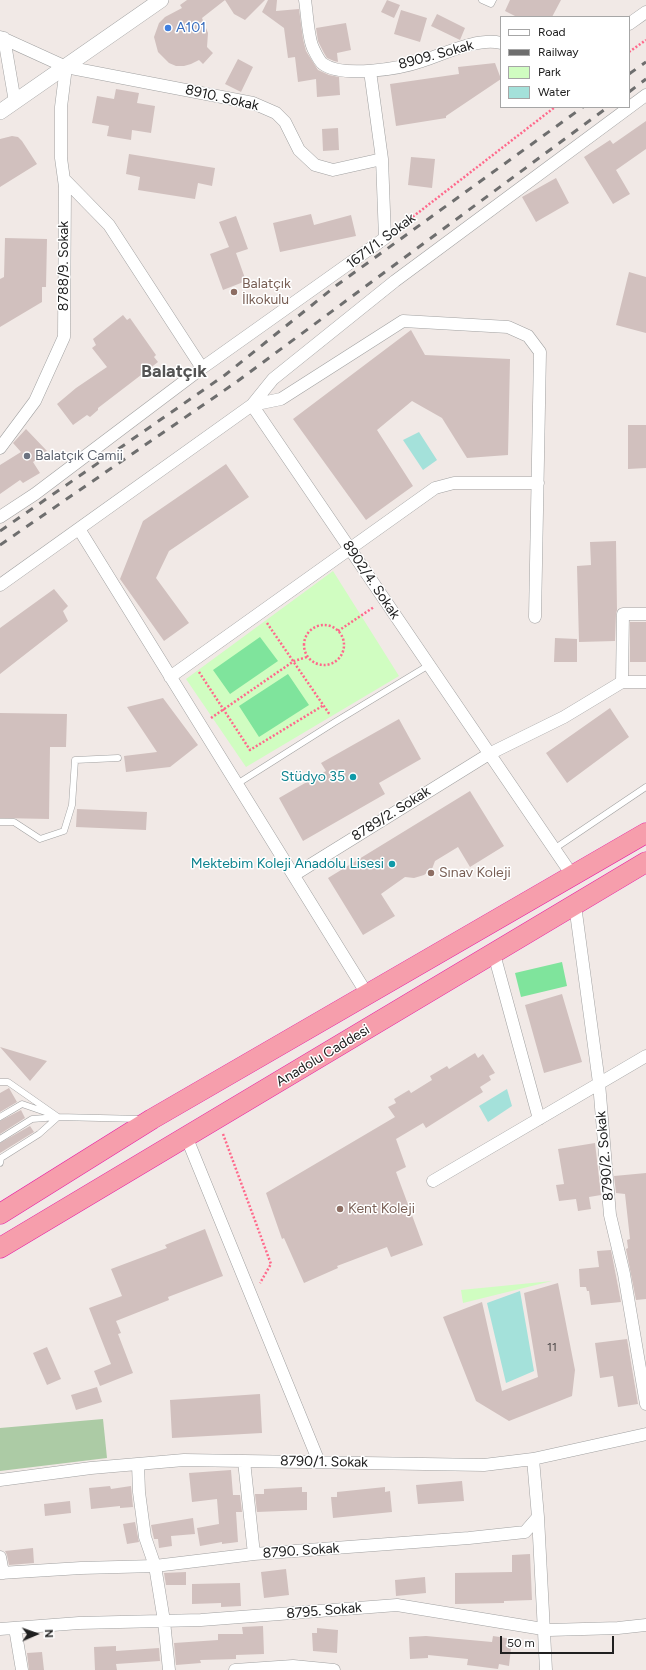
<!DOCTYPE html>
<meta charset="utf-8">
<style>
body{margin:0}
#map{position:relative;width:646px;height:1670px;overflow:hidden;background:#f1e9e6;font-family:Figtree,sans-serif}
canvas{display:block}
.legend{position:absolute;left:500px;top:16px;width:130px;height:92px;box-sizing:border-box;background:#fff;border:1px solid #a6a6a6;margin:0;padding:5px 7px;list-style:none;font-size:12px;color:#202020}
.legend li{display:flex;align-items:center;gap:8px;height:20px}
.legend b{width:20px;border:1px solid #a6a6a6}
.north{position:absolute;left:16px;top:1614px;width:40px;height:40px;-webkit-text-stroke:3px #fff;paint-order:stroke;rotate:88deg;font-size:11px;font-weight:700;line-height:16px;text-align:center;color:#202020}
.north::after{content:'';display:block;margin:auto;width:14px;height:18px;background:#202020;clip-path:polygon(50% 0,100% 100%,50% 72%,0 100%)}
.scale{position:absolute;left:500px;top:1636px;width:114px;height:18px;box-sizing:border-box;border:2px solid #202020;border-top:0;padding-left:5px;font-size:12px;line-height:14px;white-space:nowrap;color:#202020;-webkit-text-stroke:3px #fff;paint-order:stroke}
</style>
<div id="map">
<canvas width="646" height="1670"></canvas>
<ul class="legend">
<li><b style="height:5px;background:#fff"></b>Road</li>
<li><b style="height:5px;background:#6e6e6e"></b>Railway</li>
<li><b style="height:11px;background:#d0fdc1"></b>Park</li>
<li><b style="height:11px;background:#a4e1da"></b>Water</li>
</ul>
<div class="north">N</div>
<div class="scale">50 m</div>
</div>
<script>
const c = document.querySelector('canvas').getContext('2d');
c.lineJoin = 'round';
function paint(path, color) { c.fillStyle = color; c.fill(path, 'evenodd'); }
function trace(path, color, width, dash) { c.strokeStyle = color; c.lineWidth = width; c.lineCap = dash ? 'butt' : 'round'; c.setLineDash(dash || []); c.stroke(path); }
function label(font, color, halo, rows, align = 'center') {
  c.font = font + ' Figtree,sans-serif'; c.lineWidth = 3; c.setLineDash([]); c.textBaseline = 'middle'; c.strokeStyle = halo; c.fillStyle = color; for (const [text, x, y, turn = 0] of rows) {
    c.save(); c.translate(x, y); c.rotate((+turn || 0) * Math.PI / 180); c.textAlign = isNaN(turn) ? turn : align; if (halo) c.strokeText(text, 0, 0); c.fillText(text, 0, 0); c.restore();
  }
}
paint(new Path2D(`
 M103,1419L107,1458L0,1471V1428Z`), '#accba5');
paint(new Path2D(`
 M333,571L399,676L246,767L186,679Z
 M552,1281L463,1303L461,1290Z`), '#d0fdc1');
paint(new Path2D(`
 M260,637L278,661L230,694L213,670Z
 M288,674L309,705L259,737L239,706Z
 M562,962L567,986L521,997L515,973Z`), '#7fe49c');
paint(new Path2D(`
 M419,432L437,460L423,470L403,440Z
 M507,1089L512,1106L488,1122L479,1106Z
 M520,1291L534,1371L506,1383L487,1303Z`), '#a4e1da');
paint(new Path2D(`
 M187,0H265L245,20L234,14L225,0L202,18L208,33L207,47L213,53L203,64L199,60L191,64L184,66H176L169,63L158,52L154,37L159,23L165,17L182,8L180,5Z
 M268,0H277L276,11L299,9L303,39L306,51L318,70L329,75L339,77L340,95L317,97L316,79L298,82L295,57L288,58L284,28L262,12Z
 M387,0L400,5L394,18L381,12Z
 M510,0H561L552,17H517L505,11Z
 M401,10L427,18L420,42L394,34Z
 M437,14L465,28L460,40L431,26Z
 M346,23L351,50L337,53L338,62L334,61L327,58L324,53L318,41L316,28Z
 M238,59L253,67L241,92L225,84Z
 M495,63L501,79L446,116V118L396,126L390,84L459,74L458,67Z
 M116,89L139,93L137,103L155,106L151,133L132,130L131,140L107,136L109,126L92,123L97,96L114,99Z
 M646,121V149L616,170L630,194L613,204L584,157L610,140L613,144Z
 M338,128L339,150L323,151L322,129Z
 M12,136L18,137L22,141L37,164L0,187V139Z
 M129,154L215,168L212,186L198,183L195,199L138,190L140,177L126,174Z
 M411,157L435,159L432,188L408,185Z
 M556,178L569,203L536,222L522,197Z
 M311,214L314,225L351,215L356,236L280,252L273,223Z
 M236,216L248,249L236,253L246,281L223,290L210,254L229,247L219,222Z
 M5,238L47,239L46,287H42V302L0,327V279L4,277Z
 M629,272L646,277V333L616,325Z
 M123,315L127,320L130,318L156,355L154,357L158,362L98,408V410L90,417L87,415L73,425L57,404L76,388L107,367L92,348L96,345L93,339Z
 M411,330L425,355L510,359L508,455L467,458L442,418L412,401L377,430L413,486L366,520L293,419Z
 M628,425H646V468L628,469Z
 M26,429L47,451L33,462L40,473L23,483L20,480L0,494V465L21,452L13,443Z
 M226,464L249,497L169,551L156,578L189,623L164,641L120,579L143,521Z
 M616,541L617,610L616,614L615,641L579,642L577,566L591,565L590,542Z
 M54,589L68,606L63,611L68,621L0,674V628Z
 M630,622H646V662H630Z
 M555,638L577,639V662H554Z
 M163,698L198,745L170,767L126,772L124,756L157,752L127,707Z
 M610,708L629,737L567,783L546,753Z
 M0,713L67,714L66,747H50L49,819L0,818Z
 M399,719L421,759L379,783L385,794L303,841L279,798L326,771L321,763Z
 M470,791L504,846L470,867L458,847L435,861L432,869L424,875L414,878L405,877L381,894L395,916L363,935L328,878Z
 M77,809L147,812L146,830L76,827Z
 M562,994L582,1062L544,1073L525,1005Z
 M0,1047L47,1061L30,1081Z
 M475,1053L478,1058L483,1054L495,1073L489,1076L491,1080L480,1087L483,1092L426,1128L423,1123L396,1139L406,1167L396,1172L423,1245L391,1257L387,1247L337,1266L338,1268L304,1283L284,1238L282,1239L266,1193L395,1117L388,1107L396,1103L394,1099L409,1090L411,1093L432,1080L430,1076L447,1066L449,1069Z
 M9,1088L17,1102L0,1112V1093Z
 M21,1110L25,1118L0,1134V1121Z
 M30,1126L34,1132L0,1153V1143Z
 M595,1143L601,1195L589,1197L591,1209L578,1211L576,1199L559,1201L556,1185L564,1184L558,1149Z
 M646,1173V1299L636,1300L626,1249L628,1248L627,1240L630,1239L625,1194L616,1193L614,1176Z
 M205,1229L223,1276L168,1297L169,1300L116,1321L121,1333L118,1334L133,1373L100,1386L94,1371L111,1364L89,1308L122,1296L111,1269L167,1248L165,1245Z
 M611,1250L621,1302L591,1305L589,1291H587L586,1287H580L579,1269L599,1267L597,1251Z
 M558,1283L575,1370L572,1396L509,1421L476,1401L443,1317L482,1302L502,1391L538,1377L524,1293Z
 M627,1339L638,1404L618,1407L613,1376L600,1378L595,1343Z
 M47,1347L61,1379L47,1385L33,1353Z
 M97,1387L102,1402L76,1410L71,1395Z
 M260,1394L262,1433L172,1438L170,1400Z
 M231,1470L233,1495H240L242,1512H236L238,1542L222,1544V1542L200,1546L197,1528L219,1524L217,1499L192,1502L189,1473Z
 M462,1481L464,1501L418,1504L416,1485Z
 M110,1486L111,1489L131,1486L133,1507L120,1508V1506L91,1509L89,1488Z
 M302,1487V1492H307V1510L257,1512L255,1494H264V1489Z
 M385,1487V1492L390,1491L392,1512L333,1518L331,1497H337V1492Z
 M70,1501L71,1513L45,1516L44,1504Z
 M193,1518L195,1534L171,1536L172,1546L159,1548L158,1539H154L151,1525Z
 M135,1522L139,1542L127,1544L123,1524Z
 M33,1548L34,1563L9,1565L7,1555L5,1551Z
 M530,1554L532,1600L504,1601V1603L455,1604V1573L512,1572V1555Z
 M286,1569L289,1595L264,1598L261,1572Z
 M186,1572V1585H166L164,1573Z
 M425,1577L426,1593L396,1596L395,1580Z
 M240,1583L241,1606L221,1607V1603L192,1604V1584Z
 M263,1626L264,1654L236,1655V1659L200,1660L201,1663L176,1665L174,1643L218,1640V1634H243L242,1627Z
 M317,1628L338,1630L337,1653L313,1651L312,1633H317Z
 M426,1636L492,1642L493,1636L512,1639L509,1666L499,1664L498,1669L467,1665L468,1659L428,1655V1658L410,1659L409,1637Z
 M116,1646V1651L159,1648L160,1661L116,1664L117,1670H95L94,1647Z
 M42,1652L44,1670H29L27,1653Z`), '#d1c0be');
const service = new Path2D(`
 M482,0L491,4L493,0
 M237,784L335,722L429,665
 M0,822H14L40,839L64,831L72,805L75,760L118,758
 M554,849L646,787
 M0,1082H8L58,1117L141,1119
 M0,1117L22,1104L51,1114
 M0,1139L32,1119L58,1117
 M0,1163L1,1158L39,1134L58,1117`);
const minor = new Path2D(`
 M305,0C307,12 308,38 313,48C315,52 319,61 323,64C343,78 399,69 422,61C444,54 478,37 501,43
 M629,24L646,12
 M0,37L66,67L253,103L276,113L285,122L299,150L315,165L333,170L382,159L370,71
 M4,38L15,102
 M64,179L109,225L202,368
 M252,405L281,399L403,321L508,327L528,336L540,352L535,617
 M252,405L572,875
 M0,448L35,401L64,337L65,187L61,158V107L66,67
 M0,517L35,494L202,368L385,238L382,159
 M79,529L367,994
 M0,585L252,405L273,379L395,281L646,95
 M170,677L435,488L454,483H538
 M622,682H646
 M294,875L489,754L564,717L622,682L623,614H646
 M575,905L599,1083L610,1215L624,1274L646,1404
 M494,954L539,1119
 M186,1136L319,1462
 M433,1181L646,1056
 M244,1461L254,1554
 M138,1464L139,1492L145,1537L155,1566L164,1621L169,1670
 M0,1480L91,1468L184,1460L484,1465L533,1459L646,1434
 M538,1517L546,1670
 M0,1557L3,1573
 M0,1573L81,1568L155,1566L254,1554L469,1538L525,1532L538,1517L533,1459
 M15,1628L22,1670
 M0,1629L79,1623L201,1620L397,1605L549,1630L618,1628L646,1625
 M235,1670L293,1666L334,1670`);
const tertiary = new Path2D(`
 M0,112L161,0`);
const trunk = new Path2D(`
 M0,1214L152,1119L646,833
 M0,1248L646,862`);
trace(service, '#a1a1a1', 7);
trace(minor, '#a1a1a1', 13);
trace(tertiary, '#a1a1a1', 16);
trace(trunk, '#e61ca4', 21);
trace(new Path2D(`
 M629,52L646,40
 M397,229L555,107
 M267,623L330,715
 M304 645a20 20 0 1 1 40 0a20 20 0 1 1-40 0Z
 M338,631L374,607
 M199,672L250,750L324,705
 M211,718L294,661L307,657
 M223,1134L271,1264L260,1283`), '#ff688b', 2.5, [2, 2]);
trace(service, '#fff', 6);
trace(minor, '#fff', 12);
trace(tertiary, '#fff', 15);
trace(trunk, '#f69eac', 20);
trace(new Path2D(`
 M629,74L646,62
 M629,92L646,79
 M0,531L225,375L337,285L583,107
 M0,545L235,383L608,107`), '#6e6e6e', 3, [8, 8]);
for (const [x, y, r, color] of [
 [168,28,4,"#3f7fe0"],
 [234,292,4,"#8d6e63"],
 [27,456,4,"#6b7280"],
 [353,777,4,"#0f9aa8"],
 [392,864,4,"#0f9aa8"],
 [431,873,4,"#8d6e63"],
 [340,1209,4,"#8d6e63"]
]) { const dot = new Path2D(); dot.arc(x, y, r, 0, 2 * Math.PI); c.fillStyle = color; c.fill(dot); trace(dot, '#fff', 1.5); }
label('12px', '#4c4848', null, [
 ["11",552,1347]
]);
label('14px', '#366cbe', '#fff', [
 ["A101",176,28]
], 'left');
label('14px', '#202020', '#fff', [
 ["8909. Sokak",436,55,-15],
 ["8910. Sokak",222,98,13],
 ["1671/1. Sokak",381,241,-37],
 ["8788/9. Sokak",64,266,-90],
 ["8902/4. Sokak",371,580,56],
 ["8789/2. Sokak",391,814,-32],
 ["Anadolu Caddesi",323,1056,-31],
 ["8790/2. Sokak",605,1156,-95],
 ["8790/1. Sokak",324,1462,1],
 ["8790. Sokak",301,1551,-4],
 ["8795. Sokak",324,1611,-5]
]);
label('14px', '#785e54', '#fff', [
 ["Balatçık",242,284],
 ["İlkokulu",242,300],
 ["Sınav Koleji",439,873],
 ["Kent Koleji",348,1209]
], 'left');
label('14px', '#5b616d', '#fff', [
 ["Balatçık Camii",35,456]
], 'left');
label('14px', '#0d838f', '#fff', [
 ["Stüdyo 35",345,777],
 ["Mektebim Koleji Anadolu Lisesi",384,864]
], 'right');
label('bold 18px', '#535353', '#fff', [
 ["Balatçık",174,372]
]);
</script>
